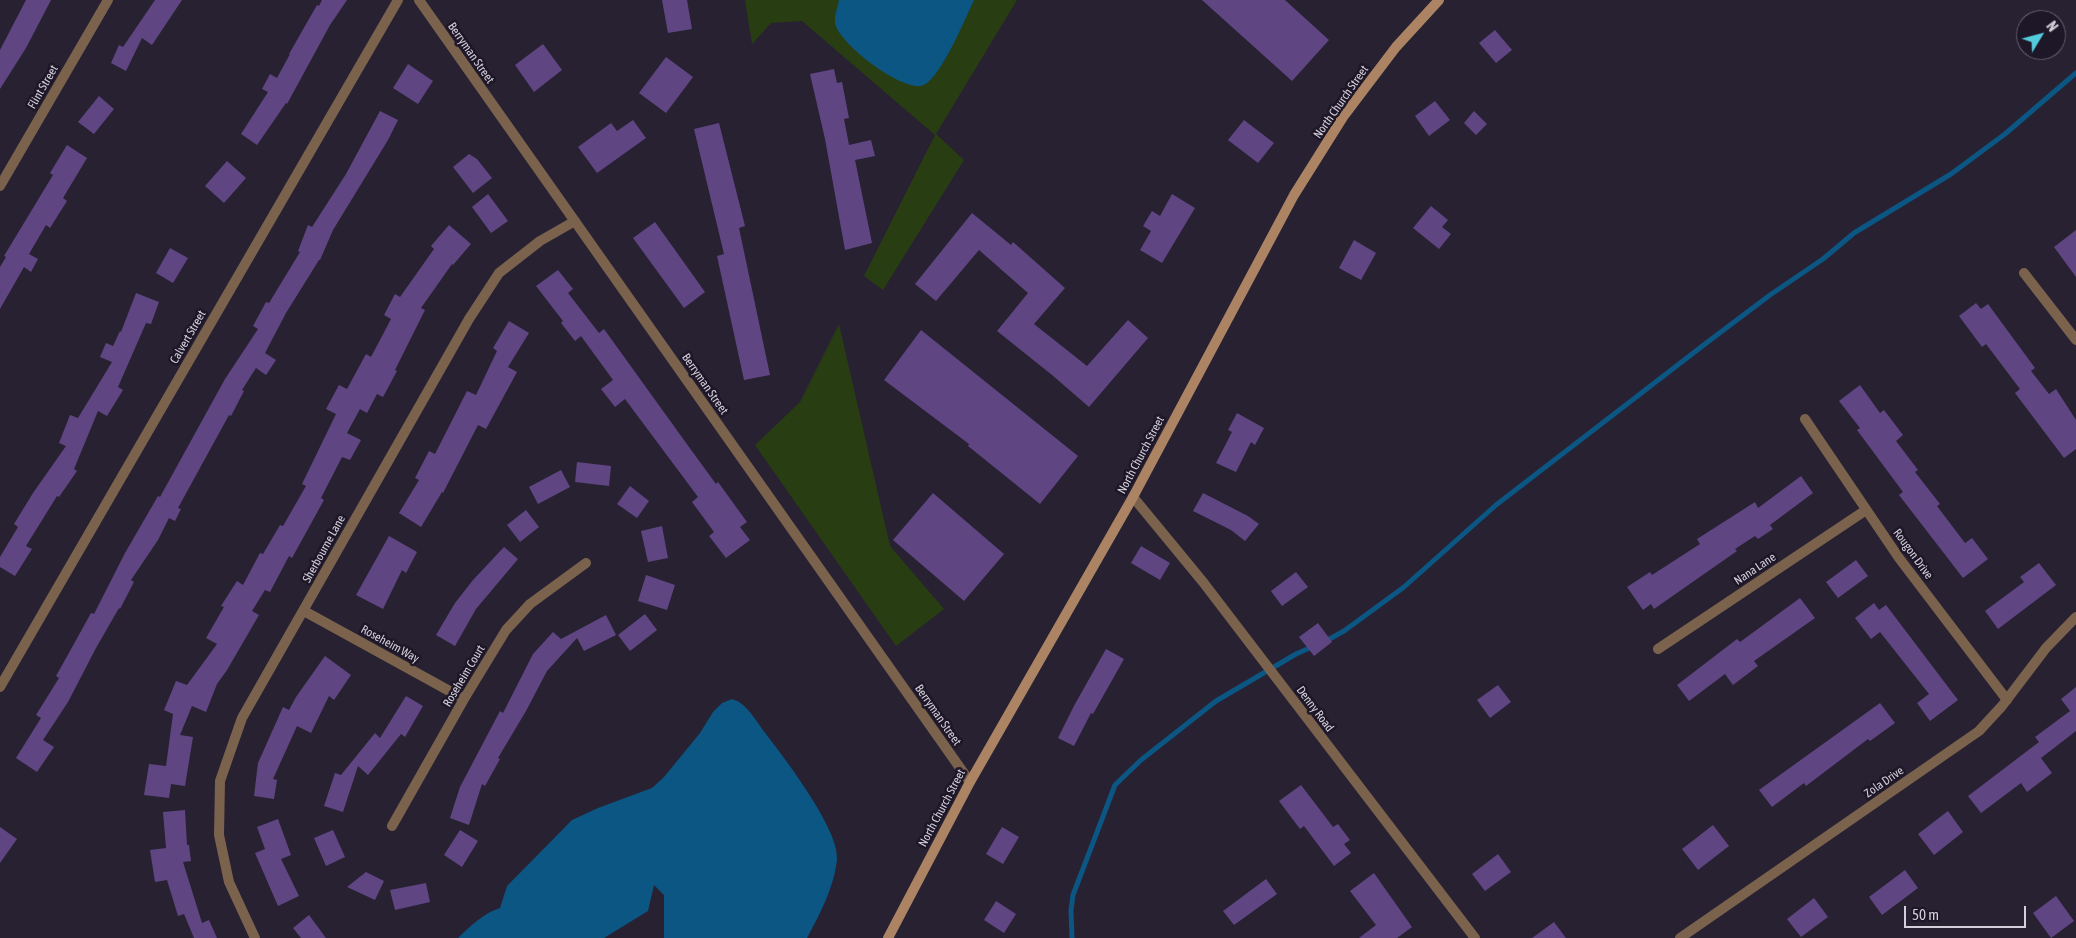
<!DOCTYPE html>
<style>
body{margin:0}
#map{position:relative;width:2076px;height:938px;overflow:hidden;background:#272132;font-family:"Asap Condensed",sans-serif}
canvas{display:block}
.north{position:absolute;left:2016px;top:10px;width:50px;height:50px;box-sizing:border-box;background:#1e1728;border:1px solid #676170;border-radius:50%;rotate:53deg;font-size:14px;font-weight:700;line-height:20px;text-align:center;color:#d4d0db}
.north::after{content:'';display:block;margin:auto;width:18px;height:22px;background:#53cbdb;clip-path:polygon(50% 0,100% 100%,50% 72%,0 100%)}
.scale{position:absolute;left:1904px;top:906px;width:122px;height:22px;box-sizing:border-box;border:2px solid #d4d0db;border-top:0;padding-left:6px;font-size:15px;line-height:18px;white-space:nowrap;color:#d4d0db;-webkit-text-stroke:4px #1e1728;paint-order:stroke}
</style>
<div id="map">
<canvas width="2076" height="938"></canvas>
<div class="north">N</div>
<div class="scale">50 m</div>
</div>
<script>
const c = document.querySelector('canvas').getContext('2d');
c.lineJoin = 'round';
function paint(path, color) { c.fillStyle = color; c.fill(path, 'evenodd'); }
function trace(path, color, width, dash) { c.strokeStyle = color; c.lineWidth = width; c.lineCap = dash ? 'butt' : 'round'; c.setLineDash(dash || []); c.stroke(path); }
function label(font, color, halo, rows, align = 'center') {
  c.font = font + ' "Asap Condensed",sans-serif'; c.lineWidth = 5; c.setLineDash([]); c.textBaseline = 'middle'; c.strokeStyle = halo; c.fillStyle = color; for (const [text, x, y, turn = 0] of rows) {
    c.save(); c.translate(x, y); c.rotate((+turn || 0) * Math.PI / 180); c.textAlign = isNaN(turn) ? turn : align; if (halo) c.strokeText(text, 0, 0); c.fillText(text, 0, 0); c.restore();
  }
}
paint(new Path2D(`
 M745,0H839L835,22L943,63L974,0H1017L936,134L964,160L883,290L864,276L935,135L802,21L771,23L752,44Z
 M839,324L890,546L944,609L896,646L755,445L800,402Z`), '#293d13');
paint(new Path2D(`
 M839,0H974C965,19 941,77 924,85C904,94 838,43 835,23C834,16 838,6 839,0Z
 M732,699C733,700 739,701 739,702C750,709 758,724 766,734C785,759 840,830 837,860C834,887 820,914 807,938H664V895L654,885L648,911L604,938H458C470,926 484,913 500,908L507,886L572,820L598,808L652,788L664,777L700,733L713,712L722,703Z`), '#0b5683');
trace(new Path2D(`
 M1324,642L1344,631L1404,587L1496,505L1705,344L1770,295L1823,259L1854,233L1951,174L2005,134L2076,73
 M1072,938L1071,910L1073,895L1115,785L1141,760L1216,701L1296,654L1314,646`), '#0b5683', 5);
paint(new Path2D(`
 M26,0H51L26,48L0,89V50Z
 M155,0H182L152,45L142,38L126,71L111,63L119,45L123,47Z
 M322,0H347L330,25L287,104L286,103L257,145L241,134L268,92L262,89L270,74L277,78L290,54H289L317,5L319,6Z
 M662,0H687L692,29L668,33Z
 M1202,0H1285L1329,40L1292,81Z
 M1495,30L1512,50L1496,63L1479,43Z
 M543,44L562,70L534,92L515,65Z
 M666,57L693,77L666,113L639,93Z
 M408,64L433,81L418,104L393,88Z
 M834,69L837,83L842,82L849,118L844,119L849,145L871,140L875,156L855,160L872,243L845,250L825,139L810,74Z
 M99,96L114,109L94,134L78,122Z
 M1435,101L1450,120L1429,136L1415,116Z
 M380,111L398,120L388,140L333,230L320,260H319L286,313L265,353L276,360L266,375L256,368L242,390L244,391L231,416L229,415L178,508L181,509L175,521L169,518L158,540L131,580L134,582L120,609L119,608L96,648L68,702L43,740L54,747L37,772L16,758L41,718L36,715L59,678L56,676L70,651L91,613L94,614L125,553L158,496L160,497L225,379L258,329L253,326L266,302L269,303L300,252L298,251L308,225L312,227L346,174Z
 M1474,111L1487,124L1476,135L1464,123Z
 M633,120L646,138L597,173L578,147L611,123L617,131Z
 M1244,120L1274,143L1258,163L1228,140Z
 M719,123L745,226L739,228L770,375L744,380L717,256L724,254L694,129Z
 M67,145L87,158L63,198L67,201L50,228L46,225L29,254L38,259L31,272L24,267L0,309V267L6,257L4,256L53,175L50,173Z
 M469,154L477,159L492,178L473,193L453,167Z
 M227,161L246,178L224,203L205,186Z
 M488,194L508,221L491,233L472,207Z
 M1172,194L1195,208L1162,263L1140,250L1151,231L1143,226L1152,211L1160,216Z
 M1431,206L1448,220L1442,227L1451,234L1439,249L1413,228Z
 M972,213L1011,245L1013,242L1065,288L1034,324L1087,366L1128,320L1148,338L1089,407L1052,375L997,331L1028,293L979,250L936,301L915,284Z
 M655,222L705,292L684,308L633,238Z
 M449,225L471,244L453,265L452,264L421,308L425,310L395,370L397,371L383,397L377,394L367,413L360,409L347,433L361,440L350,460L342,457L321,498L324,500L292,558L289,556L270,592L265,590L252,611L259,615L227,670L217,684L206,712L192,706L180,735L193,737L185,786L171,784L169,798L144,795L149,764L166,766L173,714L164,710L176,681L187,685L217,644L206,638L224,607L221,606L237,581L243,585L260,553L263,554L280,525L283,526L306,486L302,484L336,414L326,409L339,385L347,389L366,354L371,357L391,319L384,315L395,294L400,297L434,249L431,246Z
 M2076,230V277L2054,247Z
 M1354,240L1376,253L1361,280L1339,268Z
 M170,248L188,258L173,283L156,273Z
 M558,270L573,289L568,293L599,333L604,329L689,447L716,484L718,482L747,522L740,527L750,540L726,558L709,536L714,532L692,502L698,497L625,399L615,407L601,389L613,380L581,336L575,341L561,323L563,321L536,286Z
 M136,293L159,302L151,324L146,323L118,387L123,390L107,416L98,411L74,469L77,471L59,497L57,496L26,546L32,549L15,576L0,567V557L18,527L14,524L33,493L66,446L59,443L70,415L78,418L112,362L100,357L106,343L113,346L120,331L121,332Z
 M1976,303L1981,309L1988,304L2035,368L2031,371L2049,394L2056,389L2076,420V449L2064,458L2015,393L2020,389L1986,344L1982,347L1959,316Z
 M509,321L529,333L508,367L517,372L486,429L478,425L443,493L442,492L421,527L399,513L419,480L415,478L429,451L435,454L467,391L476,395L497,351L493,348Z
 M921,330L1078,456L1040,504L968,446L969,444L884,380Z
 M1860,385L1880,413L1884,410L1903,435L1896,441L1918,470L1915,472L1940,504L1937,506L1965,543L1972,538L1988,559L1963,578L1899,495L1903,492L1857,430L1860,428L1839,401Z
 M1237,413L1264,428L1255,445L1251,442L1236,472L1216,463L1232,432L1228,430Z
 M577,462L611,466L609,486L575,482Z
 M561,470L570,487L538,504L529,487Z
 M1801,476L1813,493L1770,525L1773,529L1758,539L1755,536L1735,549L1737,551L1654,609L1651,604L1643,610L1627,587L1650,572L1652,575L1700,544L1697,539L1755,502L1758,508Z
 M630,486L649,501L637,518L617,504Z
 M933,493L1004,554L964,601L893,540Z
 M1203,493L1248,516L1259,524L1245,541L1231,530L1193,511Z
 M526,510L539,527L520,542L507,525Z
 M662,526L668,558L648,562L641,531Z
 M389,536L417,552L406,573L402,570L383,609L356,595Z
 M1141,546L1170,563L1160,580L1131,563Z
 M504,547L518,559L476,609L455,646L436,635L455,603L473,580Z
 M1856,560L1868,576L1838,598L1826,582Z
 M2039,563L2056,585L1998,629L1985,611L2024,582L2020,577Z
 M1296,572L1308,587L1282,606L1271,591Z
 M646,575L675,585L667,610L638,601Z
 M1800,598L1815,618L1754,661L1758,666L1733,685L1725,674L1689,701L1677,685L1737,639L1740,642Z
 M1874,603L1879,610L1886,605L1958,700L1930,721L1917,703L1929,694L1880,632L1871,639L1855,618Z
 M645,614L657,630L630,651L618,635Z
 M606,615L616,635L584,651L577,638L547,671L526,711L498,758L500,759L485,786L482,784L469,825L450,818L460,787L500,711L503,713L533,654L553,632L561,639Z
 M1318,623L1332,642L1314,656L1299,637Z
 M1106,649L1124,659L1093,714L1091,713L1074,746L1058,738L1075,704Z
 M325,656L351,675L334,700L329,696L311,733L297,726L273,779L277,780L274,799L254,796L258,763L283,707L289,710L296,697Z
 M1498,685L1511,702L1490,718L1477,700Z
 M2076,687V731L2041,758L2052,773L2027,792L2021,783L1981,813L1968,796L2039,742L2035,737L2070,711L2061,699Z
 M406,696L423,706L405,737L401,734L368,775L358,766L343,812L324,806L335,773L341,775L375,733L380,738Z
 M1880,703L1895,723L1870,741L1868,739L1806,786L1804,783L1772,807L1759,790Z
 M1301,785L1333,827L1338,824L1350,840L1344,844L1351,853L1334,866L1304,826L1300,829L1279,801Z
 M185,810L187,845H189L191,861L183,862L202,923L209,920L217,938H194L184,914L178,916L167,880L155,882L150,850L166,848L163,812Z
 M1948,811L1963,832L1934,855L1918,834Z
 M278,819L291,855L281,859L299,896L278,906L255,853L265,849L257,827Z
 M1713,825L1729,846L1698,870L1682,849Z
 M0,827L17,839L0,863Z
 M1002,827L1019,837L1003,864L986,854Z
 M333,830L345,857L326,866L314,838Z
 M460,830L478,841L462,867L444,855Z
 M1498,854L1511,872L1485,891L1472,874Z
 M1905,870L1918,888L1882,915L1869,897Z
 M366,872L384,881L375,900L347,887Z
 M1374,873L1412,927L1397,938H1359L1376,925L1350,891Z
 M1266,879L1277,894L1234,925L1223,911Z
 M426,883L430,902L395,910L390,890Z
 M2056,896L2074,921L2051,938L2033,913Z
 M1814,898L1828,917L1801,937L1787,919Z
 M996,901L1016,914L1004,933L984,920Z
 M309,915L326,938H301L293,928Z
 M1554,922L1566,938H1532Z`), '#5f4683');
trace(new Path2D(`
 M419,0L970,782
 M0,186L108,0
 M2024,273L2076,340
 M1805,419L1899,558L2007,700
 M1133,497L1203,582L1475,938
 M304,611L464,699
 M1658,649L1866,510
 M0,687L398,0
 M392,826L464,699L506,630L530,604L586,563
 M255,938L229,882L219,835L220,781L242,718L469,319L499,273L540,241L575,221
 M1680,938L1979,731L2002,706L2046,648L2076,617`), '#7b624d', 10);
trace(new Path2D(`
 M888,938L970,782L1133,497L1294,195L1343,117L1396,47L1439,0`), '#ac8463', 10);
label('12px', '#d4d0db', '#1e1728', [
 ["Berryman Street",471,53,55],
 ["Flint Street",43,87,-60],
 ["North Church Street",1341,102,-55],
 ["Calvert Street",188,337,-60],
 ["Berryman Street",705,384,55],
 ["North Church Street",1141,455,-62],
 ["Sherbourne Lane",324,549,-61],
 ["Rougon Drive",1913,554,54],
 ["Nana Lane",1755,569,-34],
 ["Roseheim Way",390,644,29],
 ["Roseheim Court",464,676,-59],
 ["Denny Road",1315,709,53],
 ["Berryman Street",938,715,55],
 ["Zola Drive",1884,782,-35],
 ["North Church Street",942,808,-62]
]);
</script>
